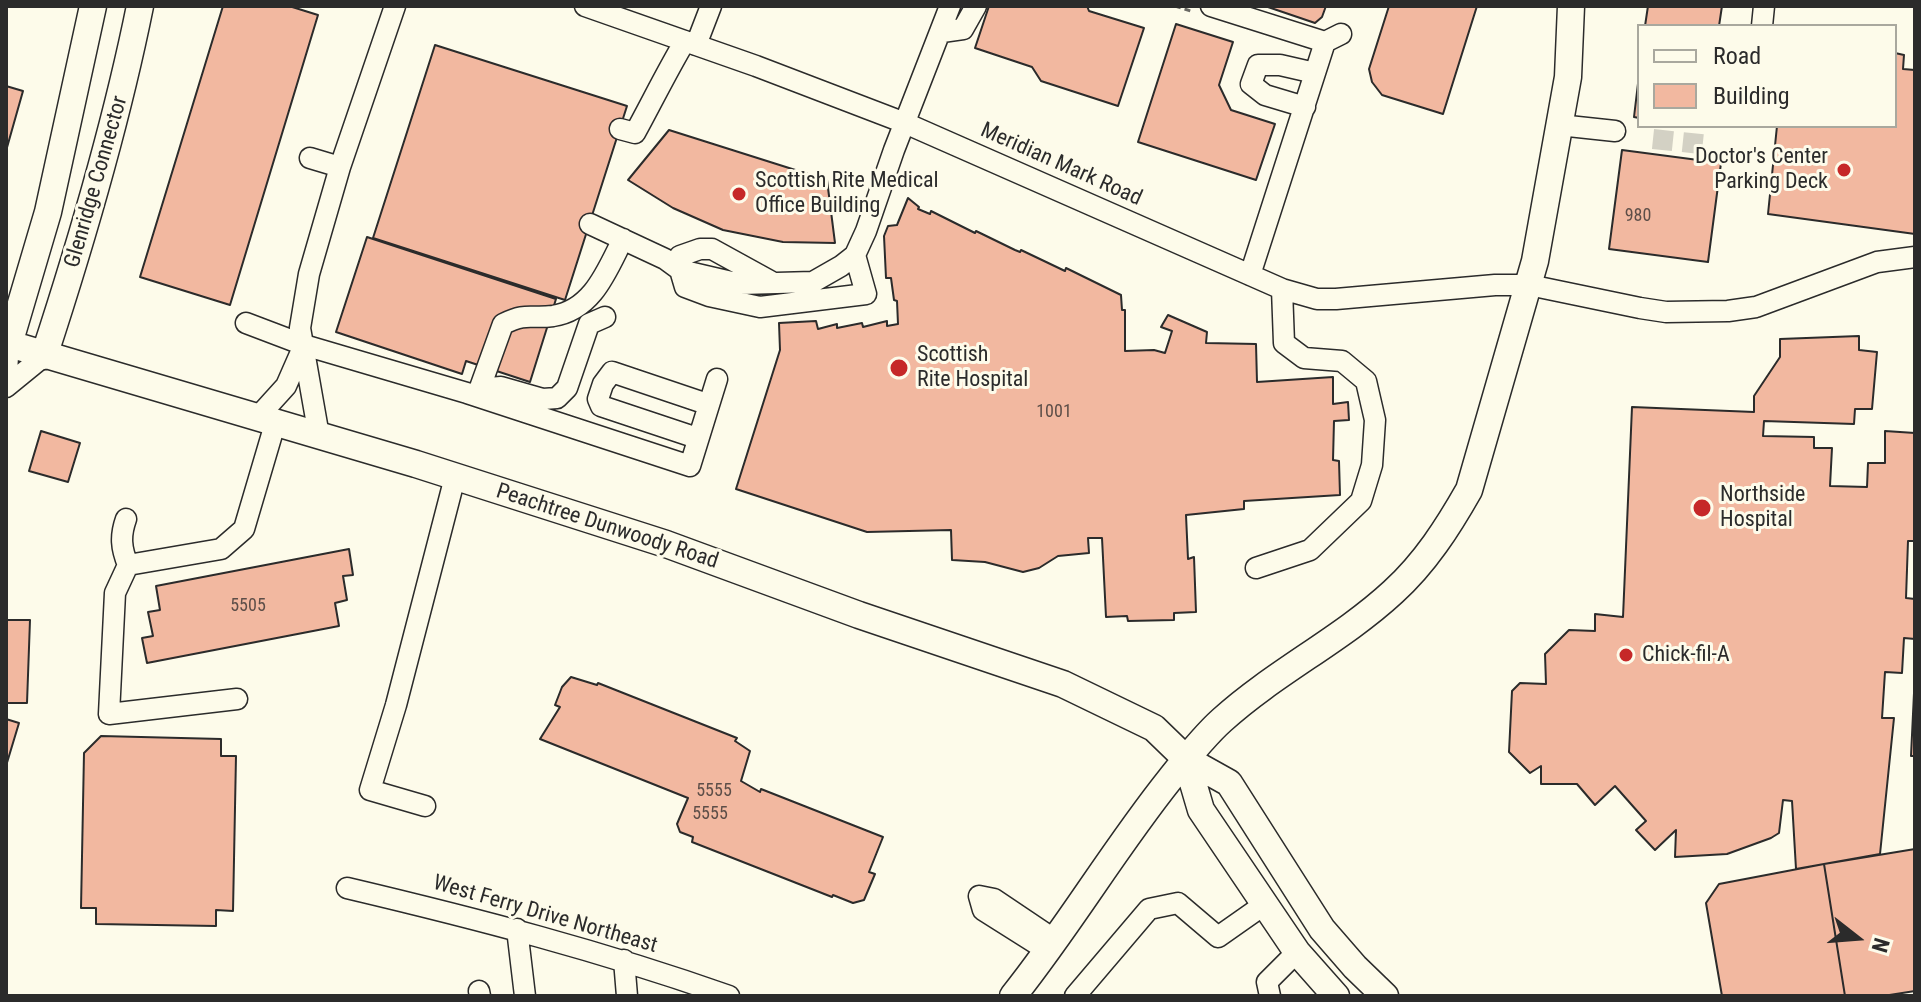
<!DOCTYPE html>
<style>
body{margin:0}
#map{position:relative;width:1921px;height:1002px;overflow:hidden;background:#fdfbea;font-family:"Roboto Condensed",sans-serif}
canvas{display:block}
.frame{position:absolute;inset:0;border:8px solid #2b2b2b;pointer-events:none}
.legend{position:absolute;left:1637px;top:24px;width:260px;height:104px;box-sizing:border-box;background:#fdfbea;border:2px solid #a9a89e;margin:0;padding:10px 14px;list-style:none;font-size:24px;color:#2b2b2b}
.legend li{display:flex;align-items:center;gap:16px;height:40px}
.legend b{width:40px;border:2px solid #a9a89e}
.north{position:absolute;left:1817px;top:898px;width:80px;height:80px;-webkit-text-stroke:6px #fdfbea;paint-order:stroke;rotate:107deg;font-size:22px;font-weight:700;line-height:32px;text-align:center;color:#2b2b2b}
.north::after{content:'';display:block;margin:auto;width:28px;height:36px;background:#2b2b2b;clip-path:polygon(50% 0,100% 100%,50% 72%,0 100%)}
</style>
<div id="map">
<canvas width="1921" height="1002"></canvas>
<div class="frame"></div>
<ul class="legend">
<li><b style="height:10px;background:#fdfbea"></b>Road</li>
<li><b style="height:22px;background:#f2b8a0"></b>Building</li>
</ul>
<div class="north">N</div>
</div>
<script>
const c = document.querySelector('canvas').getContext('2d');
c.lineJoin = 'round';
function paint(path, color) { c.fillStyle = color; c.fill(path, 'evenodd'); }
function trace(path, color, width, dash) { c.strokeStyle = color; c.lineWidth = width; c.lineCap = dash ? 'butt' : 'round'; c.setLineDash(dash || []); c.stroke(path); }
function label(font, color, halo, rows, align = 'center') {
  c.font = font + ' "Roboto Condensed",sans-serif'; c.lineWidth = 6; c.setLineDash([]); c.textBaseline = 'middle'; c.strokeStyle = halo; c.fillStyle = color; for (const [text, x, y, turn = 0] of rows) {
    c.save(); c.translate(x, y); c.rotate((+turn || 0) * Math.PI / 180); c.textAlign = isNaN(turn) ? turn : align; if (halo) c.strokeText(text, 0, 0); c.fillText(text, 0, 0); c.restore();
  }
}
const building = new Path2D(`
 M223,6H289L318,15L230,305L140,277Z
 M989,6H1087L1089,11L1144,28L1118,106L1041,81L1032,67L975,48Z
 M1265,6H1326L1322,17L1315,23Z
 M1389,6H1477L1443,114L1382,95L1372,82L1369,69Z
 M1648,6H1722L1719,26H1645Z
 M1176,24L1233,42L1219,85L1231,110L1275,124L1256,180L1138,142Z
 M435,45L627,106L565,300L373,238Z
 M1895,53L1904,55L1903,69L1915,70V234L1768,214L1777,126H1895Z
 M1639,75V118L1634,117Z
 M6,86L23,91L6,151Z
 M669,130L827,180L835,243L783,242L723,230L673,208L628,180Z
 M1622,150L1721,163L1708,262L1609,249Z
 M908,198L919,207L918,209L930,214L931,211L975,233L976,231L1015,250L1020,252L1021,250L1065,271L1066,268L1121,295L1122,310H1125V351L1154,350L1165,353L1172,331L1161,327L1168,315L1207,332L1206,343L1256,344L1257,382L1333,377V404L1348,402L1349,420L1334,421L1333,460L1339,461L1340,495L1244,501V509L1186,515L1188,559L1194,557L1196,612L1174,613V620L1128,621L1127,616L1106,617L1102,538H1088L1089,553L1058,556L1039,568L1023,572L985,562L952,560L951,530L867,532L736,489L780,350L779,323L816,321L818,329L837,324V328L862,323L863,327L887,321V326L898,324L897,301L894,300L891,278H886L884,236L888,226L897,225Z
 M367,237L556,299L530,382L466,361L462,374L336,332Z
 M1859,336V350L1877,352L1872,409H1855L1854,424L1764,421L1763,436L1814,437V448H1832L1830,486L1867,487L1868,463H1885V431L1915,433V541H1908L1906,598L1915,599V639L1904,638L1902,673L1885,672L1882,718H1894L1880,854L1796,869L1792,801L1783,800L1779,833L1771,838L1727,854L1675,857L1676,830L1655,850L1636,830L1646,821L1615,786L1595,805L1577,784H1541V766L1530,773L1509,752L1512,691L1520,683L1546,684L1545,654L1569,630L1595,631V614L1623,617L1632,407L1754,412V396L1780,357V339Z
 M41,431L80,443L68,482L29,471Z
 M349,549L353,575L343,576L347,600L335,603L339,626L147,663L142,638L153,636L148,612L160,610L156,586Z
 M6,620H30L27,703H6Z
 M1915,672V756H1911Z
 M571,677L597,685L598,683L737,738L735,741L750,751L741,781L760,792L761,789L883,837L869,872L875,874L864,900L853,903L833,895L832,897L692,842L693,837L680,832L677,824L688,798L540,739L560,707L555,705L562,687Z
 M6,719L19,723L6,766Z
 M101,736L221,739V756H236L233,911L216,910V926L96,924V908H81L84,753Z
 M1915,849V991L1883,996H1845L1824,864Z
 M1824,864L1845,996H1722L1706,903L1719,884Z`);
paint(building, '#f2b8a0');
trace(building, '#2b2b2b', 2);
trace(new Path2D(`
 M1653,139L1710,145`), '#d3d1c4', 20, [20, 10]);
const minor = new Path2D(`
 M585,6L756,66L905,123L1282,289L1317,299H1336L1495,285H1529L1640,308L1666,312L1728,311L1756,307L1877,262L1915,257
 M1211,6L1325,42
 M1762,26L1764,6
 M942,32L963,29L976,6
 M696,45L711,6
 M1305,107L1265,95L1251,84L1258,65H1280L1315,73
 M1559,125L1615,131
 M620,129L635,133C652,102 667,71 685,41
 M310,158L340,167
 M590,224L665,259L680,270L740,284L813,282L841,266L855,255L866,231L894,150L950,6
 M1250,275L1325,42L1341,34
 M772,282L712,249H700L680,256V270L685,287L709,296L760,307L866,294L855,255
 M246,323L304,345L467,393L690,466L717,379
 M6,384L9,344
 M6,387L44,356
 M477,396L503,324C528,312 529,319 553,316C593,310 607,270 623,239
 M486,399L489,388L501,387L543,399L557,398L567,388L589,324L605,317
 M257,418L286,386L304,345
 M319,436L300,328L309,274L340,167L395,6
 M697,438L601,406L598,399L603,384L612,372L707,404
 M126,519C120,536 121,548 128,565
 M1256,568L1310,550L1361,501L1372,465L1375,420L1366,381L1342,361L1304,358L1284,343L1282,289
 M237,699L109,714L115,593L128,565L221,549L244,529L275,424
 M425,806L370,790L396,705L455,477
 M347,888C478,919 601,951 729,996
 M517,929L525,996
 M1048,951L983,910L979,896L994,899L1055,940
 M624,960L627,996
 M479,991L480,996
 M1075,996L1149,909L1178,903L1218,937L1265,904
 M1270,996L1267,982L1297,952`);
const major = new Path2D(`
 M6,343L416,464L666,544L859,615L1063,684L1154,728L1186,759L1229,783L1322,929L1355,967L1385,996
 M9,344L48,212L93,6
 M44,356C82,240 116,125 140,6
 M1186,759L1201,810L1297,952L1336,996
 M1013,996C1069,926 1114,849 1170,779C1186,759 1203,737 1222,720C1275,672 1341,640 1393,592C1425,563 1448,527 1469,490L1535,261L1568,77L1571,6`);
trace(minor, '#2b2b2b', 23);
trace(major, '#2b2b2b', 29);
trace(new Path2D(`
 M1175,6L1194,12`), '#6a6964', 3, [6, 4]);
trace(minor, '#fdfbea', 20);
trace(major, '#fdfbea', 26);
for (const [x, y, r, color] of [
 [1844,170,8,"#c62828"],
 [739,194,8,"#c62828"],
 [899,368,10,"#c62828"],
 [1702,508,10,"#c62828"],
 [1626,655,8,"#c62828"]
]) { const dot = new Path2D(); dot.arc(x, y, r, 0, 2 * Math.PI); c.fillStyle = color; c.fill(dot); trace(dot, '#fdfbea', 3); }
label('18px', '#5d4e48', null, [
 ["980",1638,216],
 ["1001",1054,412],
 ["5505",248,606],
 ["5555",714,791],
 ["5555",710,814]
]);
label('22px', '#2b2b2b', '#fdfbea', [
 ["Doctor's Center",1828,157,"right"],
 ["Parking Deck",1828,182,"right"],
 ["Scottish Rite Medical",755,181],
 ["Office Building",755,206],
 ["Scottish",917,355],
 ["Rite Hospital",917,380],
 ["Northside",1720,495],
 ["Hospital",1720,520],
 ["Chick-fil-A",1642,655]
], 'left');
label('22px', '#2b2b2b', '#fdfbea', [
 ["Meridian Mark Road",1061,165,24],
 ["Glenridge Connector",97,182,-74],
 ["Peachtree Dunwoody Road",607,527,18],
 ["West Ferry Drive Northeast",545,915,16]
]);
</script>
